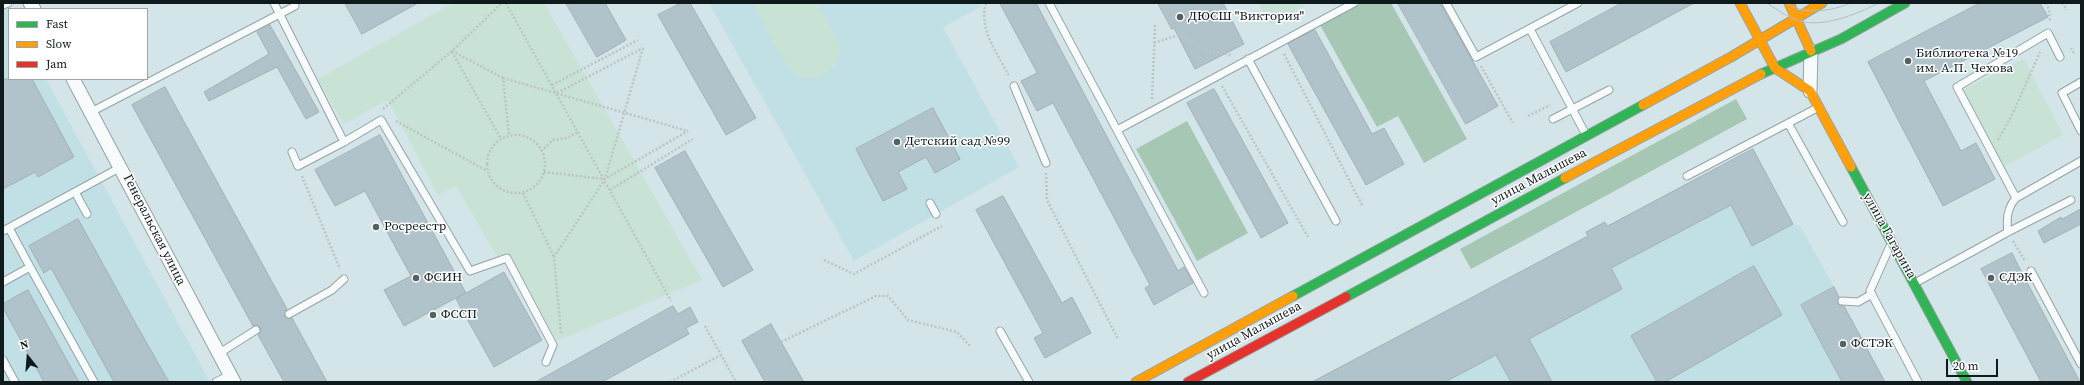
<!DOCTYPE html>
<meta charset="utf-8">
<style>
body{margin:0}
#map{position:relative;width:2084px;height:385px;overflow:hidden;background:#d3e5e8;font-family:"Source Serif 4",serif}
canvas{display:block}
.frame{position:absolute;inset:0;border:4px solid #0e1a1c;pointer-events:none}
.legend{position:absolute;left:8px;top:8px;width:140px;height:72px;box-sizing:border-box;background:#fff;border:1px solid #9fa3a4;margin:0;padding:5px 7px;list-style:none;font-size:12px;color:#0e1a1c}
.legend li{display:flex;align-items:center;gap:8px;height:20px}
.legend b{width:20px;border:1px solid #9fa3a4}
.north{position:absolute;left:8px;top:337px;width:40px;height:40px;-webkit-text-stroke:3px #fff;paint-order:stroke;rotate:343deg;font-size:11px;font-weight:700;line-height:16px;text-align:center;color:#0e1a1c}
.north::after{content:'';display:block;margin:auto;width:14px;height:18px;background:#0e1a1c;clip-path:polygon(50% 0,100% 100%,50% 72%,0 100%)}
.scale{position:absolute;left:1946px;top:359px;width:52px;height:18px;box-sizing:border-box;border:2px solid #0e1a1c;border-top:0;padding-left:5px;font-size:12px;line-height:14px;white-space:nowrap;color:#0e1a1c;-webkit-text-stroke:3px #fff;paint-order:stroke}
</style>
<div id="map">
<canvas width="2084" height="385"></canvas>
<div class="frame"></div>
<ul class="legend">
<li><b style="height:5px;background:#30b455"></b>Fast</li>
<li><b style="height:5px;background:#ff9f0a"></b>Slow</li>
<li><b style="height:5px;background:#e5322d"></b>Jam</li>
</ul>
<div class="north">N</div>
<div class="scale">20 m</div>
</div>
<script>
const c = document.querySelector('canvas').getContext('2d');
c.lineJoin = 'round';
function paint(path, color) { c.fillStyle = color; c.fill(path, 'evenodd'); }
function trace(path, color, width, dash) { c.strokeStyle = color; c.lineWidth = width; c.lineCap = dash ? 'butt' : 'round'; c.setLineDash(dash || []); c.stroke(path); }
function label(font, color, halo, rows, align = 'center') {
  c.font = font + ' "Source Serif 4",serif'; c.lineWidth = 3; c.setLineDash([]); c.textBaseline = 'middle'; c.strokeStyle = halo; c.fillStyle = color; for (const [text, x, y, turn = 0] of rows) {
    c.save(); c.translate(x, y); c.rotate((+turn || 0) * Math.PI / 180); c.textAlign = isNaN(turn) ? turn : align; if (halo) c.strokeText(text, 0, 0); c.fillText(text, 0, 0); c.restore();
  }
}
paint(new Path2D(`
 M3,3H5L9,10V79H46L210,382H3Z
 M709,3H981L982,6L943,27L1019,167L854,261Z
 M1753,149L1793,224L1800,226L1834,287L1801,305L1842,382H1312L1588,236L1586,232L1605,222L1607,226Z`), '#c1e0e6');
paint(new Path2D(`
 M453,3H544L702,280L557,341L508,252L497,257L456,186L438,195L388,100L343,124L318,79Z
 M752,3H817C822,13 837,34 839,43C845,71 810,90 791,69C775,51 764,24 752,3Z
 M1264,3H1303L1304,6L1270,25L1259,6Z
 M2024,59L2063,135L2003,167L1963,90Z`), '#c8e3d5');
paint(new Path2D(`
 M1361,3H1391L1467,139L1424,163L1398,116L1377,127L1320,25Z
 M1736,99L1747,119L1471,269L1460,249Z
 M1187,121L1248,233L1197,261L1136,149Z`), '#a5c7b4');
const building = new Path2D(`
 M345,3H418L362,34Z
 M566,3H605L626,40L597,57Z
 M681,3H690L756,118L726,135L658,15Z
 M1000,3H1036L1178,271L1184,267L1193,283L1154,305L1145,288L1150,285L1053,103L1037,111L1021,81L1037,73Z
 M1158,3H1223L1244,44L1195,69L1174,28L1172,29Z
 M1398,3H1440L1498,106L1466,124Z
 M1622,3H1694L1566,72L1550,42Z
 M1980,3H2040L2048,17L1924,81L1961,151L1976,143L1995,179L1943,206L1868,62Z
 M270,25L319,112L306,119L277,67L209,101L204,92L269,54L257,32Z
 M1315,30L1372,134L1384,128L1404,164L1366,185L1288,44Z
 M3,79H32L74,157L38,177L35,172L3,189Z
 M165,87L287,309L284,316L287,318H292L327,382H284L258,335L261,332L260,328L258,325L253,326L132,105Z
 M1214,89L1288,223L1261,238L1187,103Z
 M933,108L960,159L935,173L926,157L898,172L907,189L883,201L856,149Z
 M380,135L466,293L504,272L542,340L494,367L456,299L465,293L404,326L384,290L411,276L365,191L335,206L315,170Z
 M1753,149L1793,224L1752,246L1731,205L1611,268L1622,289L1529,339L1552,382H1511L1496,355L1445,382H1312L1588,236L1586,232L1605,222L1607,226Z
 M685,151L753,270L723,287L655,168Z
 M1003,196L1062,303L1072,297L1091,333L1045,358L1034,338L1043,333L976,210Z
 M2081,209V224L2044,243L2038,231L2061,217L2062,219Z
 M78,219L137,326L169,382H114L51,268L44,273L29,246Z
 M2012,253L2022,273L2080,382H2041L1981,269Z
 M1754,266L1782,315L1665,382H1657L1631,336Z
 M1834,287L1839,297L1838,304L1844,306L1885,382H1842L1801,305Z
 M28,290L79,382H44L3,308V304Z
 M673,306L678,314L690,307L698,322L686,328L689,334L602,382H536Z
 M771,324L781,342L804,382H765L742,341Z`);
paint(building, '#b0c2ca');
trace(building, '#a3b0b4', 1);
const lane = new Path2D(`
 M274,3L344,142L298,166L292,152
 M1049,3L1204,293
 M1446,3L1476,57L1578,3
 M3,5L8,3
 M1530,29L1586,135
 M1248,59L1336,221
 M2081,82L2062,93L2081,131
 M1014,86L1046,163
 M91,112L295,6
 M1553,119L1609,90
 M1788,123L1843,222
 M1117,130L1354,3
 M344,142L381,120L470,271L507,258L553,345L546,362
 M1687,176L1819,107
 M75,192L87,214
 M2016,198L1957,87L2048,33L2060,57
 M930,203L936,214
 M3,231L121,167
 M2008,232L2071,200
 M1890,246L1870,291L1918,382
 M30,267L94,382
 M2031,271L2081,364
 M3,282L30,267L9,228
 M1915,283L2008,232C2006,219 2007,208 2016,198L2081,161
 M1842,301L1858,302L1872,294
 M289,314L332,290L344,279
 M1000,331L1029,382
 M218,354L256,330
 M3,360L15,382
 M216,382L230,375`);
const street = new Path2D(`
 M30,3L34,9
 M73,79L234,382
 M1810,91L1811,51`);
const fast = new Path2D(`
 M1761,74L1841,39L1905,3
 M1851,167L1967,382
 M1293,296L1643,105
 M1346,297L1565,178`);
const slow = new Path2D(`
 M1740,3L1775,68L1810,91L1851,167
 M1789,3L1811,51
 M1643,105L1731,57L1822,3
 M1565,178L1761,74
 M1136,382L1293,296`);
const jam = new Path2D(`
 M1188,382L1346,297`);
trace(lane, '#95a3a5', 9);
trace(street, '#95a3a5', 15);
trace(fast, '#95a3a5', 11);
trace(slow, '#95a3a5', 11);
trace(jam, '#95a3a5', 11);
trace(new Path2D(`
 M506,3L671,301
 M986,3C978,29 998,54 1009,76
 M2046,3L2049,9L2050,22
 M2062,3L2067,10
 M1154,43L1178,35L1211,51L1231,55
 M2071,48L2075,55
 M452,51L503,78L509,135
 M452,52L501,139
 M1284,54L1363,207
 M1481,66L1513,123
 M503,78L688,131
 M552,85L638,40
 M1222,86L1308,237
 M557,93L643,48
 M1152,99L1155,25
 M383,109L452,51L502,3
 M1528,116L1550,105
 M396,121L487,171
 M487 164a29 29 0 1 1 58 0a29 29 0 1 1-58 0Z
 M1998,140L2012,115L2040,52
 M541,151L553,140L567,138L578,132
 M544,172L605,179L688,131
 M1046,173L1047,200L1118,339
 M302,176L340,269
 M610,190L693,139
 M523,193L554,257
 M2013,241L2025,261
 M824,260L854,274L942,226
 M705,326L736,382
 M561,333L554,257L605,179L643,48
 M781,342L876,296H888L908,320L957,332L971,347
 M670,382L721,355`), '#bec3c4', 2.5, [2, 2]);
trace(lane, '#f8fbfc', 7);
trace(street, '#f8fbfc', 13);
trace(fast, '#30b455', 9);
trace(slow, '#ff9f0a', 9);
trace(jam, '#e5322d', 9);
trace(new Path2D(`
 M1767,3C1775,8 1784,15 1794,19C1817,30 1857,15 1878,3
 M1786,3C1805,16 1831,11 1851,3`), '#b7bcbd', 1);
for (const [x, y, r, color] of [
 [1180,17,4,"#536163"],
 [1908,61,4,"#536163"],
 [897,142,4,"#536163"],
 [376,227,4,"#536163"],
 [416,278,4,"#536163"],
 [1991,278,4,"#536163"],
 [433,315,4,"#536163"],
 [1843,344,4,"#536163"]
]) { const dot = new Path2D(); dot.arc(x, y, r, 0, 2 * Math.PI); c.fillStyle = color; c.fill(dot); trace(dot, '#fff', 1.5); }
label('13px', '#0e1a1c', '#fff', [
 ["ДЮСШ \"Виктория\"",1188,17],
 ["Библиотека №19",1916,54],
 ["им. А.П. Чехова",1916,69],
 ["Детский сад №99",905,142],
 ["Росреестр",384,227],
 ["ФСИН",424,278],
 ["СДЭК",1999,278],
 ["ФССП",441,315],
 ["ФСТЭК",1851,344]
], 'left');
label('13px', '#0e1a1c', '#fff', [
 ["улица Малышева",1539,177,-28],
 ["Генеральская улица",154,230,63],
 ["улица Гагарина",1889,236,61],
 ["улица Малышева",1254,331,-29]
]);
</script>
